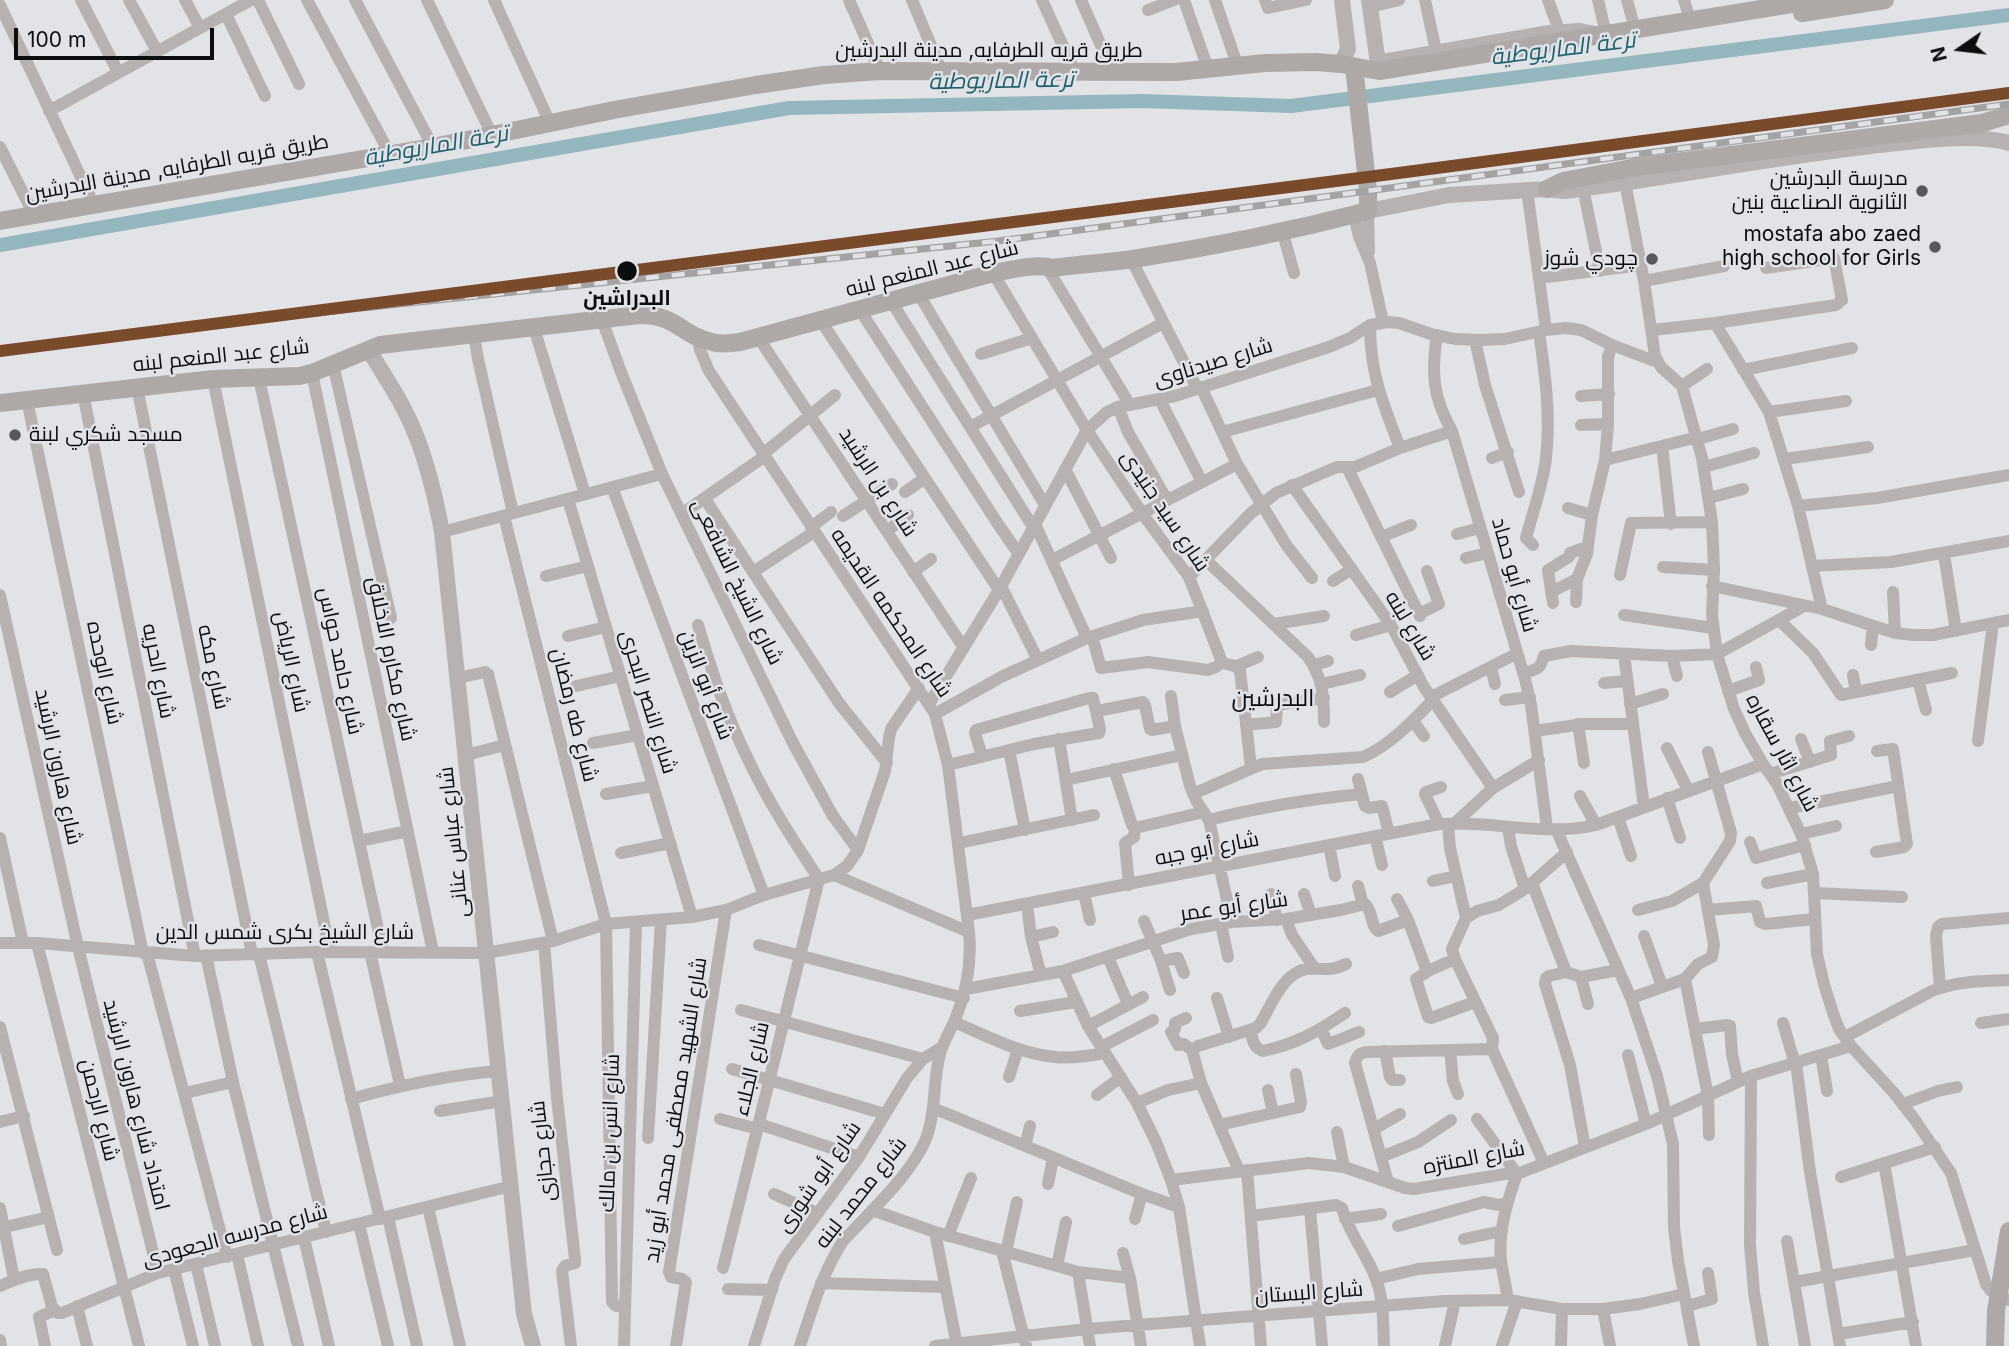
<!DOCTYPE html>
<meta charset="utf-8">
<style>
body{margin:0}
#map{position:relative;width:2009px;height:1346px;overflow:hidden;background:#e2e3e7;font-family:Inter,sans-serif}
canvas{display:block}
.north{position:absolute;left:1925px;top:14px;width:70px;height:70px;-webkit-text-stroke:5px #e1e2e8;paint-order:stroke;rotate:256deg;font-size:19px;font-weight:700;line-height:28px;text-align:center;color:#0c0d0f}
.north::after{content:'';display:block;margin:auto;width:24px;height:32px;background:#0c0d0f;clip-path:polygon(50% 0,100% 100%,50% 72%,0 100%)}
.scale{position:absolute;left:14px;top:28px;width:200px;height:32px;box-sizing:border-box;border:4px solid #0c0d0f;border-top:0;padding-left:9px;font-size:21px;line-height:24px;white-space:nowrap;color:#0c0d0f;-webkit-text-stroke:5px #e1e2e8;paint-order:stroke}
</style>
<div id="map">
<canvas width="2009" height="1346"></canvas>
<div class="north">N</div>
<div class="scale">100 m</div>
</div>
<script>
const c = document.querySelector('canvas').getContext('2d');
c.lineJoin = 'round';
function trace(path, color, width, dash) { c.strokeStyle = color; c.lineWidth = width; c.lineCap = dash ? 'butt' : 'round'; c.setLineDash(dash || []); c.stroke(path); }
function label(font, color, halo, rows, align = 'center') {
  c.font = font + ' Inter,Cairo,sans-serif'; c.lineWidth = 5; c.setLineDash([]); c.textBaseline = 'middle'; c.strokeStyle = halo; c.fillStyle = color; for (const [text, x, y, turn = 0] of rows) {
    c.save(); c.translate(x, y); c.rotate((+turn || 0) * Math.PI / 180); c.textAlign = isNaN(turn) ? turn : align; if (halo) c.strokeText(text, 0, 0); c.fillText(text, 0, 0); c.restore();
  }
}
trace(new Path2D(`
 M0,245L789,108L1142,101L1291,106L2009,15`), '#94b6bf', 14);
trace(new Path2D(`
 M81,0L118,72
 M129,0L157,51
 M185,0L200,28
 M258,0L299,84
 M307,0L390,154
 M355,0L433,147
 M427,0L492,135
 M494,0L550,123
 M849,0L880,71
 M912,0L942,72
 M1042,0L1074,70
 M1081,0L1113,73
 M1184,0L1208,69
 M1215,0L1238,67
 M1265,0L1268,8L1306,0
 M1425,0L1436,51
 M1548,0L1559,30
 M1627,0L1635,29
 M1684,0L1690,19
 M0,5L94,205
 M1370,7L1399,0
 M1148,10L1174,0
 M226,14L265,96
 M1377,61L1549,31L1579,29L1606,34L1598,0
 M49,111L251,0
 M0,147L34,215
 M1625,182L1644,281L1655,356L1661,367L1682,386L1702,458L1712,522L1714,570L1712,615L1717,654L1734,709L1746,735L1763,764L1777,784L1801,834L1813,874L1817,954L1824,984L1833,1013L1839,1029L1851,1046L1894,1093L1915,1120L1951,1173L1986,1284L1991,1291L2009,1300
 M1583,188L1600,271
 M1527,190L1546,330
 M1368,211L1369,252
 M1354,215L1359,237L1370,263L1383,322
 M1282,230L1294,273
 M1131,259L1197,388
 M1046,266L1130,405
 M993,273L1087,430L1142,513L1189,577L1222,662C1228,666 1234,663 1240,670L1251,768
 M1539,278L1641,265
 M1644,281L1724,266
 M918,293L1045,505
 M891,301L1033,527
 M860,310L996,521L1018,553
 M602,320L621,372L662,474L793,743L833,816L858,850
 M821,321L999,590
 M1715,323L1769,412L1798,506L1822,609
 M1370,325C1370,374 1383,403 1400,448
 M534,328L585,494
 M1652,330L1715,323L1836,305L1842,300L1834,258L1766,268
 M474,335L478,359L513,513
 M1437,335C1431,373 1433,398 1452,431L1525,679L1531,705L1547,828
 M758,337L964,648
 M698,338L700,350L709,371L935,714L948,765L969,932C972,963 967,991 955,1020C950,1031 943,1042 940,1054C933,1080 936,1107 928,1133C917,1169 870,1212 843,1241C822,1273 812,1310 800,1346
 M1475,340L1485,385L1519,492
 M981,354L1032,338
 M333,364L391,618
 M1743,370L1852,348
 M312,373L433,952
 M259,378L383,952
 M213,379L330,952
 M1682,386L1707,369
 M137,387L252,954
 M1201,387L1237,464L1287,546L1312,578
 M83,393L195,956
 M1581,396L1609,394
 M27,400L143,953
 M1160,400L1202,482
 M1118,407L1128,432L1167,500
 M1769,412L1846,401
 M1581,425L1608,424
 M970,427L1163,323
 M1222,432L1378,390
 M1698,439L1733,429
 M1662,446L1671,524
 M763,454L835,395
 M1492,458L1508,452
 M1785,459L1868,447
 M1605,460L1698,437
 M1347,467L1420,616
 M1704,467L1754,453
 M1065,469L1111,558
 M1292,485L1391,625L1424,687L1493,788
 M612,487L764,895
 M905,492L925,478
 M1709,498L1743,489
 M568,499L692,917
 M705,499L839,703L887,763
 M1798,506L1877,498L2009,475
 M1568,508L1592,515
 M683,513L765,456
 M504,516L606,924L612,1302L616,1306H625
 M843,516L892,484
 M1035,524L1087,638
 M811,527L831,512
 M887,531L908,515
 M442,532L662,474
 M1457,534L1480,528
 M1381,537L1411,525
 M1533,545L1526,538C1533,511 1543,485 1546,458C1551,416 1545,373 1539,332
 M1944,554L1956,631
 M1466,558L1488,553
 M1052,560L1237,464
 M1206,560L1308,657C1323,678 1324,697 1324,722
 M1812,566L1891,562L2009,541
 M1663,567L1714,570
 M753,572L814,532
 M913,572L931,559
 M1620,575L1631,523L1712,522
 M546,576L588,566
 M1189,577L1250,514L1276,493L1337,467H1355L1400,448L1452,431
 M1333,581L1352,569
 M1001,586L1038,660
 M1712,586L1822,609L1895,633L1914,635H1933L2009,620
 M1551,592L1577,579
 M1893,592L1895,633
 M0,595L78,947L158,1273
 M1576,602L1577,579L1587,554L1592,515L1605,460L1608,424V357L1612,345
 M1553,603L1548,570L1569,557L1570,553L1587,547
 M1419,614L1439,604L1427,571
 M1624,615L1713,628
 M1779,620L1813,653L1841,695L1952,673
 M1274,624L1324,616
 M698,625C711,670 726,715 747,757C767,800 793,840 819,879L723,1268
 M1356,635L1391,625
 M568,636L606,627
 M1092,636L1101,668L1148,662L1208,670L1216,667L1222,662
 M1871,645L1873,626
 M1624,654L1644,807
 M1672,656L1677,676
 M1314,665L1328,661
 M1237,666L1258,657
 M1491,668L1495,684
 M1523,673C1537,669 1540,670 1544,656L1571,651L1672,656L1717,654L1804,606
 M1853,675L1856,692
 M458,678L485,672L488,674L553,941
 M1918,680L1926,710
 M1604,683L1627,681
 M1322,684L1360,675
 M576,686L621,676
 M1728,691L1759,680L1756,667
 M1390,692L1418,675
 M1171,696L1175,726L1190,786L1197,802L1209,820L1232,922
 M1431,697L1516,654
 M1505,700L1530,697
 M929,704L999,590L1087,430L1107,412L1118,407L1175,396L1329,347L1350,338L1370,325L1388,322L1399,323L1431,334L1455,339L1480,340L1505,339L1546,330L1566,328L1581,330L1612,345L1657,362
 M1630,704L1663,694
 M1097,711L1143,702L1145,705L1150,729L1152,730L1175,726
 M935,714L1003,676L1087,638L1143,620L1203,611
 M1413,721L1424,736
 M1578,724L1584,763
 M1246,725L1276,722L1277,705L1324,698
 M1535,731L1583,724H1632
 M1059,739L1072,820
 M1801,739L1810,762
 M1978,741L1993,623
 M593,743L638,735
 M1667,748L1688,790
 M1009,750L1025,830
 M466,755L505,745
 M948,765L1034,744L1099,733L1100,729L1093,698H1089L976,730L975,733L982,756
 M1114,769L1132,825L1135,828L1204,812
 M1770,774L1831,755L1830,741L1849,736
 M1358,779L1365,806L1369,808L1382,806L1389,833
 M1066,780L1182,755
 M606,794L653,786
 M1193,794L1262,764L1363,757C1389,746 1413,721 1433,700
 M1580,796L1596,825
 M1667,798L1680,838
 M1790,808L1898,786
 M1618,817L1631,856
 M1209,820C1260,807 1310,799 1362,794
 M1455,823L1493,788L1539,760
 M1439,824L1425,794L1426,792L1441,787
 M1448,824L1450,848L1466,918
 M1508,827L1511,846L1525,889
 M1556,829L1631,998L1657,1076L1673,1144L1674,1227L1678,1261L1694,1346
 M1801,834L1836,826
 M1375,836L1382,865
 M0,838L23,943
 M359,841L408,831
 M1750,842L1756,858L1805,845
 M959,843L1094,815
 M1329,845L1335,876
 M1876,852L1904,847L1907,844L1893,749L1877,751
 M621,853L670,843
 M834,875L969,932
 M1433,881L1456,876
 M1532,883L1566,972
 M1767,883L1813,874
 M1129,885L1125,843L1134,837L1135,828
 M1358,886L1363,904
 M1084,893L1090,920
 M1815,893L1902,897
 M1271,894L1277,920
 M1304,894L1311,915
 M1397,899L1408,920L1426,969L1430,970L1455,959
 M1027,904L1031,937L1041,975
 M1638,910L1672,901L1703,883L1730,841L1731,833L1708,752
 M1708,910L1756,906L1760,922L1766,924L1814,919
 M967,915L1439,824C1491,820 1544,837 1596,825L1763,764
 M1286,919L1292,935L1315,969
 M1144,921L1161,961L1170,990
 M1221,924L1228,957
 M1644,936L1662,986
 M1031,937L1053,932
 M0,943H37L195,956L317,952L486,953L553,941L606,924L692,917L726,910L764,895L834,875L847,866L858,850L885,771L889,738L891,729L919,688
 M37,943L139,1346
 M544,943L557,1098L575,1259V1263L565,1266L562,1271L571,1346
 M759,945L964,998
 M317,952L380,1219
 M370,952L400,1085
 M147,953L227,1257
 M259,954L326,1232
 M206,955L233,1082L298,1346
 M1108,957L1128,1004
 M1161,961L1178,958L1184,973
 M1430,970L1416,979L1428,1017L1431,1018L1475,1002
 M1063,971L1088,1026L1137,1103L1156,1142L1171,1180L1179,1207L1200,1346
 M1581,977L1588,1004
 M1685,979L1708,1096L1709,1135
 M1940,988L1936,936L1938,927L1942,924L2009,918
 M966,989L1063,971L1191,929L1232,922L1286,919L1341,910L1365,904C1373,911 1370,925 1378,931L1408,920
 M1217,998L1229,1037
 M1631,998L1685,979L1698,964L1712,957L1714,945L1703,883
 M741,1010L923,1059
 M1020,1011L1076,1002
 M1186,1018L1175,1023V1029L1171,1032L1178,1045L1184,1044L1192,1050
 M954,1022C987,1036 1020,1054 1055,1057C1071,1059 1089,1056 1105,1053
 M1783,1023L1795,1064
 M1981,1023L2009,1019
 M1088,1026L1143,997
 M0,1027L57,1250
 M1321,1029L1328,1044L1359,1032
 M1695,1029L1727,1025L1730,1026L1732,1054L1738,1082
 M1250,1031C1253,1039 1253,1048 1263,1051C1296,1044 1317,1032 1345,1013
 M1845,1037L1932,991C1957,981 1982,981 2009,980
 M1101,1047L1153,1020
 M1450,1050L1453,1081L1458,1094
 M1385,1051L1390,1077L1392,1080H1400
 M1628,1055L1646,1124
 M1821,1055L1827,1091
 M1796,1063L1810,1172L1840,1346
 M732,1069L885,1114
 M1751,1076L1750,1245L1754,1292L1763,1346
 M1009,1077L1018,1049
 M1268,1090L1273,1113
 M185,1093L233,1082
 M1097,1095L1121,1077
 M351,1099C401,1085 448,1075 499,1071
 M1137,1103L1168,1090L1201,1083
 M1903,1104L1938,1091L1957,1087
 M933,1108L1142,1194L1179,1207
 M440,1111L502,1101
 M720,1119L758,1129
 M1477,1119L1517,1174C1507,1202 1498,1231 1501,1261C1503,1274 1506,1287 1508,1300
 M0,1122L24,1116
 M759,1124L859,1157
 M1219,1125L1300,1107L1301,1102L1296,1074
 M1374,1129L1400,1114
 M1337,1132L1344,1167
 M648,1138L661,920
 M1025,1146L1030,1126
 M1585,1147L1570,1065L1545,984L1546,978L1549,976L1566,972L1581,977L1618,970
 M1381,1157L1418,1142L1451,1120
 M1544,1163L1492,1049L1493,1038L1455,959L1452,949L1466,918L1477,911L1499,905L1525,889L1567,852
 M1884,1163L1916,1346
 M1247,1170L1261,1346
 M1239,1171L1201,1083L1192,1050L1198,1046L1256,1028L1260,1024C1271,1006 1283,972 1307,969C1324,967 1327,973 1346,964
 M1841,1177L1935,1147
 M1171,1180L1309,1163L1344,1167L1405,1188L1414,1189L1505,1174H1517L1646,1124L1751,1076L1851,1046
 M1388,1182L1355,1063C1357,1055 1360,1053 1367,1052L1492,1049
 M1048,1184L1053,1158
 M774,1194L817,1213
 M428,1207L460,1346
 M0,1208L14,1279
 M1310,1209L1322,1346
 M872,1210L935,1232L1057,1266L1078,1272L1130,1278
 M1251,1216L1336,1205L1342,1208C1349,1234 1367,1254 1376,1279C1384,1300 1383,1324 1384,1346
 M388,1217L417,1346
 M1135,1219L1142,1194
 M1345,1219L1381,1214
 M359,1224L388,1346
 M1398,1226L1484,1202L1499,1205L1507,1203
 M5,1227L49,1217
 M935,1232L957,1346
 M948,1236L971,1178
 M304,1238L329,1346
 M1464,1239L1502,1231
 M1787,1241L1805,1346
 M1002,1251L1026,1346
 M1006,1252L1017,1202
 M1123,1253L1130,1278L1141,1346
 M237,1254L258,1346
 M196,1264L215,1346
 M1057,1266L1066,1222
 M174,1269L193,1346
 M1078,1272L1090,1346
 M1376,1279L1418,1269L1501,1262
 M1795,1282L1975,1250
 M821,1283L945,1287
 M0,1286C13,1280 29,1273 43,1274L52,1307L58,1313H62L158,1273L511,1186
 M728,1289L772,1290
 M77,1306L87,1346
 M1687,1306L1712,1299L1708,1273
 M1603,1309L1610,1346
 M1838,1334L1913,1322
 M0,1340L1,1346
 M45,1346L39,1317L55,1310
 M624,1346L636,922
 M676,1346L686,1282L682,1279L671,1277L669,1272L726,910
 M754,1346L775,1279L784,1259L859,1157L907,1078L923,1059L942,1047
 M935,1346L1087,1329L1445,1301L1508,1300L1562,1309H1603L1640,1304L1684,1294
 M1445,1346L1455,1301
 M1502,1346L1517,1301
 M1561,1346L1562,1309`), '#b8b1b1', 12);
trace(new Path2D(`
 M1369,0L1379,71
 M1341,64L1348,49L1342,0
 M1368,211L1449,195L1547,189L1564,191C1666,178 1768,158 1871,146C1910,142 1972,132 2009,143
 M368,349C386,378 405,406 417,438C429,469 436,500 442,532L524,1314L533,1346`), '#b8b1b1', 16);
trace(new Path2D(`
 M1802,13L1885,0
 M1547,189L1563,181L1637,167L1982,123L2009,115
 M0,221L433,147L619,109L756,85L824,75L880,71L1176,72L1265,63L1316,62L1341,64L1379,71L1816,0
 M0,403L213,379L299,376L312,373L380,345L639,315C676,314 682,336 712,342C721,345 731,343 740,342L993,273C1012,270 1034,263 1053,268C1079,264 1106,263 1133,259C1212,247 1291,231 1368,211V190L1354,67
 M1995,1346L1996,1311L2009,1231`), '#aea8a7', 18);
const rail = new Path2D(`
 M0,351L229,322L998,241L2009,104`);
trace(rail, '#a4a2a2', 7);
trace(rail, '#e1e2e8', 4.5, [13]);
trace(new Path2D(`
 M0,351L1391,174L2009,93`), '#7a4b2a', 12);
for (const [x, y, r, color] of [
 [1922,191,7,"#57585b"],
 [1935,247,7,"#57585b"],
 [1652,259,7,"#57585b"],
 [627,271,11,"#0c0d0f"],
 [15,435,7,"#57585b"]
]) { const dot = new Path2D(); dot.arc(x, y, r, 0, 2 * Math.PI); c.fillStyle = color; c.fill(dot); trace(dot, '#e1e2e8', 2.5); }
label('21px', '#0c0d0f', '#e1e2e8', [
 ["طريق قريه الطرفايه, مدينة البدرشين",989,51],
 ["طريق قريه الطرفايه, مدينة البدرشين",177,168,-10],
 ["شارع عبد المنعم لبنه",932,269,-14],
 ["شارع عبد المنعم لبنه",221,356,-6],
 ["شارع صيدناوى",1213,363,-17],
 ["شارع بن الرشيد",878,482,57],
 ["شارع سيد جنيدى",1165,511,56],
 ["شارع أبو حماد",1514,575,74],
 ["شارع الشيخ الشافعى",737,582,64],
 ["شارع المحكمه القديمه",891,613,56],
 ["شارع لبنه",1410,626,59],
 ["شارع مكارم الاخلاق",391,659,78],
 ["شارع حامد حواس",340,661,78],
 ["شارع الرياض",291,662,78],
 ["شارع مكه",213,667,78],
 ["شارع الحريه",158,671,79],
 ["شارع الوحده",104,673,78],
 ["شارع أبو الزين",706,685,69],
 ["شارع النصر البحرى",648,702,73],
 ["شارع طه رمضان",574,715,76],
 ["شارع اثار سقاره",1782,753,62],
 ["شارع هارون الرشيد",58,767,78],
 ["شارع عباس عنانى",454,842,-96],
 ["شارع أبو جبه",1207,849,-11],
 ["شارع أبو عمر",1234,907,-8],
 ["شارع الشيخ بكرى شمس الدين",285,933],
 ["شارع الجلاء",752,1069,-77],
 ["امتداد شارع هارون الرشيد",136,1105,76],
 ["شارع الرحمن",99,1110,76],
 ["شارع الشهيد مصطفى محمد أبو زيد",676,1110,-81],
 ["شارع انس بن مالك",610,1133,-88],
 ["شارع حجازى",543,1151,-96],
 ["شارع المنتزه",1474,1158,-11],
 ["شارع أبو شورى",819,1177,-55],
 ["شارع محمد لبنه",861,1193,-52],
 ["شارع مدرسه الجعودى",235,1236,-15],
 ["شارع البستان",1309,1293,-4]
]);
label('21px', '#0c0d0f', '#e1e2e8', [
 ["مدرسة البدرشين",1908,179],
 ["الثانوية الصناعية بنين",1908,203],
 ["mostafa abo zaed",1921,235],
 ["high school for Girls",1921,259],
 ["چودي شوز",1638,259],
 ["مسجد شكري لبنة",29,435,"left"]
], 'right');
label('bold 21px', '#0c0d0f', '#e1e2e8', [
 ["البدراشين",627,299]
]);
label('italic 23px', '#1e5f6c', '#e1e2e8', [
 ["ترعة الماريوطية",1563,49,-7],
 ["ترعة الماريوطية",1001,81,-1],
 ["ترعة الماريوطية",436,146,-10]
]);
label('24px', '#0c0d0f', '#e1e2e8', [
 ["البدرشين",1273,699]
]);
</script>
